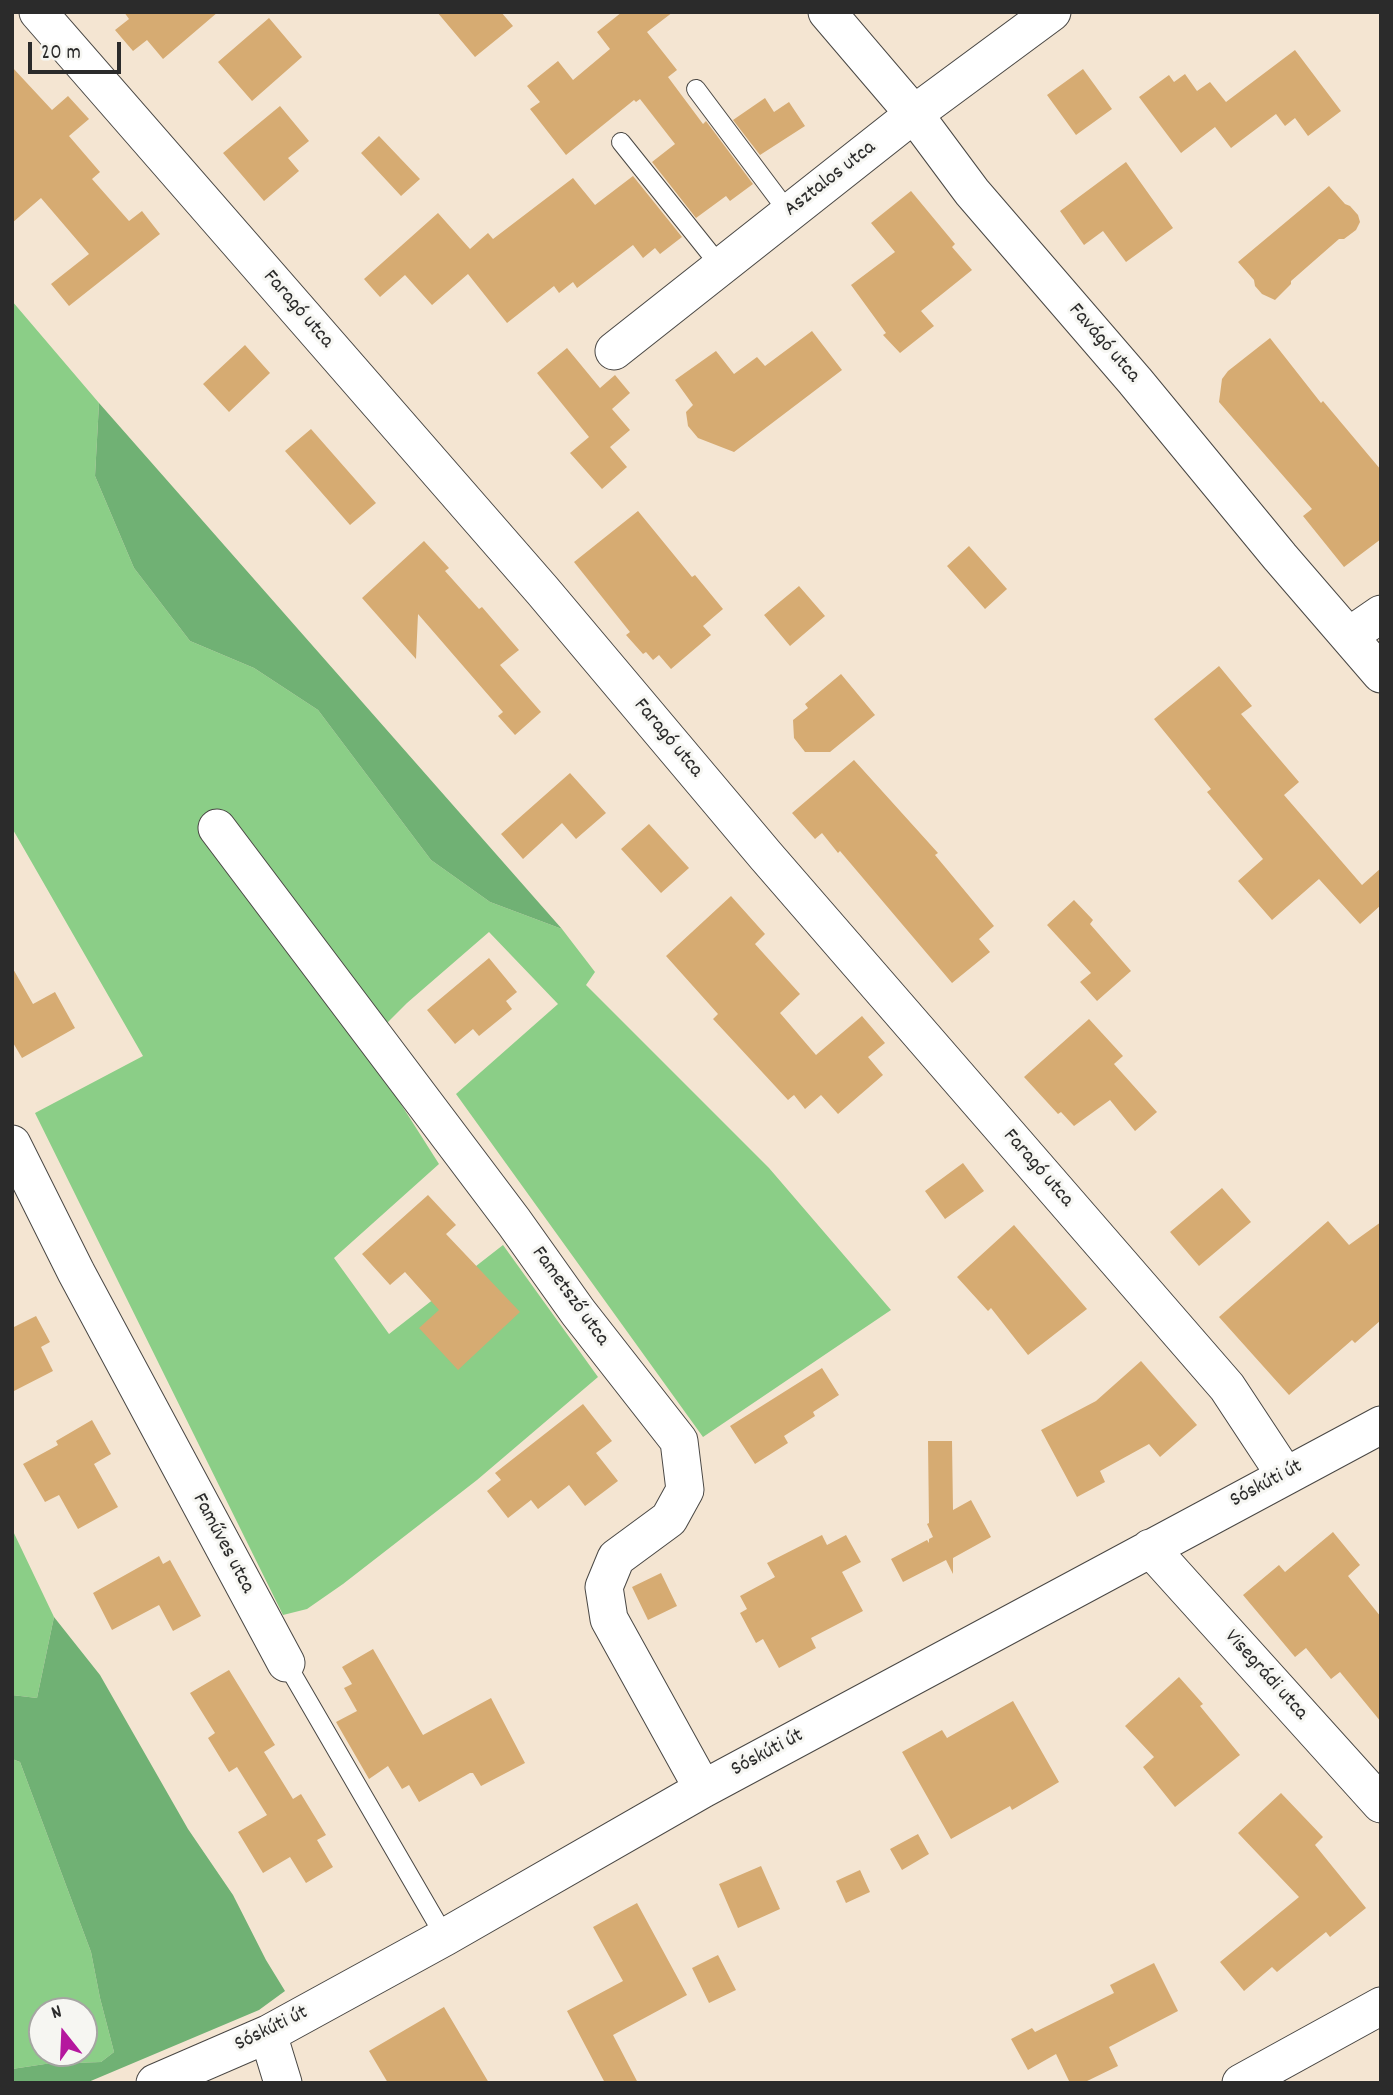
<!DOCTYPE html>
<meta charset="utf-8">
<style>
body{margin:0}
#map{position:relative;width:1393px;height:2095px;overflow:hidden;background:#f4e5d2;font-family:Dekko,sans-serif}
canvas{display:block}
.frame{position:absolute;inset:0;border:14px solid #2b2b2b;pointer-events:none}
.north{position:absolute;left:28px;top:1997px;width:70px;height:70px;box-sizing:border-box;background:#f6f6f2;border:2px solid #a5a5a2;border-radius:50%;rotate:342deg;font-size:19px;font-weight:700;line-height:28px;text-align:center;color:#2b2b2b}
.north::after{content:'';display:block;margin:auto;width:24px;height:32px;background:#b5179e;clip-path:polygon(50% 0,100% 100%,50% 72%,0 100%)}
.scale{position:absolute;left:28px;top:42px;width:93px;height:32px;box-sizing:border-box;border:4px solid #2b2b2b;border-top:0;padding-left:9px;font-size:21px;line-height:24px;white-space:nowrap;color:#2b2b2b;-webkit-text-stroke:5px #f6f6f2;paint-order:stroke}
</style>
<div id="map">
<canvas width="1393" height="2095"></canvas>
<div class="frame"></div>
<div class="north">N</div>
<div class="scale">20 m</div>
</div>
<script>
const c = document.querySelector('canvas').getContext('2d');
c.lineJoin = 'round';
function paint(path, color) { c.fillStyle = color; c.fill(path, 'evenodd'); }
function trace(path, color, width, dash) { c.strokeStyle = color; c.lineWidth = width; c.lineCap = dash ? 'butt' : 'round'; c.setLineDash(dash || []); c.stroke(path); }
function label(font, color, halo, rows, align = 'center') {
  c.font = font + ' Dekko,sans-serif'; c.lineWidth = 6; c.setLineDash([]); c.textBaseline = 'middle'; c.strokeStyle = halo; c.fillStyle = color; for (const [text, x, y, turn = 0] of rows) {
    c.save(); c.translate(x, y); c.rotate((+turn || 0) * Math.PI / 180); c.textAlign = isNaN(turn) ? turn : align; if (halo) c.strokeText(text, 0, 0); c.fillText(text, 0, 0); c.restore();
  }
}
paint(new Path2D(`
 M12,301L99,403L95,476L134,568L190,641L254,668L318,710L431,860L490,902L562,929L595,972L586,985L769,1168L891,1310L703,1437L456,1094L558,1004L489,932L407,1003L364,1046L439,1164L334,1258L389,1334L503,1245L598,1377L477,1480L343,1584L307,1609L283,1615L35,1113L143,1056L12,828Z
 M12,1529L54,1617L37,1698L12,1695Z
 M12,1759L20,1762L91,1952L100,1998L114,2052L101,2062L45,2064L12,2069ZM42,2011H84V2053H42Z`), '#8bce87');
paint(new Path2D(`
 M99,403L562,929L490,902L431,860L318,710L254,668L190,641L134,568L95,476Z
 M54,1617L100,1675L188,1829L233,1895L266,1960L285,1991L259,2010L86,2083H12V2069L45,2064L101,2062L114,2052L100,1998L91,1952L20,1762L12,1759V1695L37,1698Z`), '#70b174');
paint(new Path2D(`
 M124,12H218L163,59L147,40L133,51L115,30L129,19Z
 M437,12H501L513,26L475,57Z
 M622,12H673L647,32L677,70L668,77L703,124L706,121L753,184L730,201L726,196L696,218L652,162L675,144L640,99L636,102L634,100L566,155L530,109L540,102L527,86L558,61L573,80L610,49L597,32Z
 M269,18L302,57L252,101L218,62Z
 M1295,50L1341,111L1308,136L1295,118L1285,126L1276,114L1231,148L1215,127L1181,153L1139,97L1169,75L1174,82L1185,74L1197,91L1210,82L1226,102Z
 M12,67L52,110L68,96L89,119L69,136L100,172L92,179L129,221L142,211L160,234L69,306L51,284L89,254L41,198L12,223Z
 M1083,69L1112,109L1076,135L1047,95Z
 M765,98L774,112L789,102L805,126L760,155L733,120Z
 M280,106L309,141L288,158L299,171L264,201L223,153Z
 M379,136L420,179L401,196L361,153Z
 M1126,162L1173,228L1126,262L1103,231L1084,245L1060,211Z
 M633,176L682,237L660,254L655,248L643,258L633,245L577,288L573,282L559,293L554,286L507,323L468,274L432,305L405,275L380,297L364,279L438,213L470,249L488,233L493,239L573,178L595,205Z
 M1329,186L1345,204L1350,206L1358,215L1360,222L1356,230L1344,239H1339L1291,281V284L1275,300L1262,294L1255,286L1254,280L1238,262Z
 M911,191L955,244L952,247L972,270L921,311L934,326L900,353L883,335L886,333L851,285L895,252L871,223Z
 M812,331L842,370L734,452L698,438L688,426L686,412L693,405L675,380L716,351L734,374L757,357L765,366Z
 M1270,338L1321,403L1323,401L1381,470V539L1344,567L1303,516L1312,509L1219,402L1222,379L1228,371Z
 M245,345L270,373L229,412L203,384Z
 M567,348L600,388L615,375L630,393L612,409L630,430L610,447L627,467L602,489L570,453L589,437L537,373Z
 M311,429L376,503L350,525L285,451Z
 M638,511L692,577L695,575L723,609L703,626L711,635L671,669L659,655L653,660L646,652L643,654L626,635L630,632L574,562Z
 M424,541L449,568L445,571L479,609L482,607L519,650L500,665L541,712L515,735L498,716L503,712L418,614L416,659L362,598Z
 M969,546L1007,589L985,609L947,566Z
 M799,586L825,616L790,646L764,615Z
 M1219,666L1252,706L1241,714L1299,782L1284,795L1362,885L1381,868V905L1360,924L1319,879L1272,920L1238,881L1263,859L1207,792L1211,789L1154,719Z
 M841,674L875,715L830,752H805L794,738L793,720L808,708L805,704Z
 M854,760L938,853L935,855L994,926L979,939L990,952L952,983L840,851L838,853L822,833L815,839L792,813Z
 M570,773L606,813L576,839L562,823L523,859L501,834Z
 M649,824L689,868L661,893L621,849Z
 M731,896L765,934L755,944L800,994L780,1013L816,1055L862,1016L885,1043L868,1057L883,1075L838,1114L821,1095L805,1109L794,1095L788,1100L713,1019L718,1014L666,956Z
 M1074,900L1093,920L1090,924L1131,971L1097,1001L1080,982L1091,973L1047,925Z
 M489,958L517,992L506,1001L512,1009L479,1036L473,1029L455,1044L427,1010Z
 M12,967L33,1004L55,992L75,1028L22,1058L12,1041Z
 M1089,1019L1123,1056L1114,1064L1157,1112L1135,1131L1110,1100L1074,1126L1061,1112L1058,1114L1024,1077Z
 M963,1163L984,1191L945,1219L925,1191Z
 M1222,1188L1251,1222L1199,1266L1170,1232Z
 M428,1195L456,1225L446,1234L520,1312L458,1370L419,1328L439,1310L405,1272L390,1285L362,1254Z
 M1328,1221L1349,1245L1381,1222V1320L1355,1343L1352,1340L1289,1395L1219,1317Z
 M1014,1225L1087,1309L1028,1355L991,1308L988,1311L957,1277Z
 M36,1316L50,1342L41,1347L53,1371L12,1392V1328Z
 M1141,1361L1197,1425L1160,1457L1149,1444L1100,1471L1105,1482L1077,1497L1041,1430L1096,1401Z
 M822,1368L839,1395L813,1412L815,1416L784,1436L788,1443L755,1464L730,1426Z
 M583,1404L612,1441L596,1453L618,1481L585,1506L569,1485L538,1509L531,1500L508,1518L487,1491L501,1480L495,1473Z
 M92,1420L111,1454L94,1464L118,1507L78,1529L59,1495L45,1502L23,1464L58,1445L56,1441Z
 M928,1441H952L953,1510L971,1500L991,1537L953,1558V1574L946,1560L903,1582L891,1559L927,1540L929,1543V1539L933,1537L927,1524L929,1523Z
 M1333,1532L1360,1565L1348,1576L1381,1617V1722L1340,1672L1331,1679L1306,1648L1295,1657L1243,1595L1279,1565L1285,1572Z
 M822,1535L827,1545L846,1535L861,1562L842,1572L863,1611L811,1638L816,1648L779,1668L763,1639L756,1643L740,1613L747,1609L740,1596L775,1577L767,1563Z
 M159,1556L163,1564L170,1560L201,1616L173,1631L159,1605L112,1630L93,1593Z
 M661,1573L677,1606L648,1620L632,1587Z
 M373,1649L423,1735L491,1698L525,1763L481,1786L473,1773H470L419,1802L409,1785L402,1789L388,1766L369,1779L336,1722L357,1711L344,1688L352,1684L342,1667Z
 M229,1670L275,1745L264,1752L293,1799L301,1794L326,1835L317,1840L333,1867L306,1883L290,1857L263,1873L238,1832L267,1815L237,1767L229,1772L208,1738L215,1733L190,1693Z
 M1179,1677L1203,1704L1200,1706L1240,1755L1175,1807L1143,1767L1154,1757L1125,1726Z
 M1013,1701L1059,1782L1012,1810L1010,1806L951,1839L902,1752L942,1730L947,1738Z
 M1281,1793L1323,1837L1315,1845L1366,1908L1330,1937L1326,1932L1277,1972L1272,1967L1244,1991L1220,1962L1299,1897L1238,1833Z
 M918,1834L929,1854L902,1870L890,1849Z
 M761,1866L780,1909L738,1928L719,1884Z
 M860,1870L870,1892L846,1903L836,1881Z
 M637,1903L687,1995L613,2035L638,2083H605L567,2011L623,1981L593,1927Z
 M718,1955L736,1990L709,2003L692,1968Z
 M1154,1963L1178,2011L1109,2047L1118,2066L1083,2083H1070L1056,2054L1028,2070L1011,2039L1032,2028L1035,2032L1114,1993L1110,1985Z
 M444,2007L489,2083H388L369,2051Z`), '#d6ab72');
const lane = new Path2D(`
 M696,89L789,213
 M621,142L721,267
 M286,1663L445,1937`);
const street = new Path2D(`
 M38,12L542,590L766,856L1227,1387L1285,1475
 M827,12L914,114L972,192L1135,381L1280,557L1381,674
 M614,351L914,114L1052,12
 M1349,636L1381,614
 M217,828L514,1222L578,1312L679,1441L685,1490L669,1519L616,1558L604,1587L609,1619L703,1789
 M12,1144L76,1272L286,1663
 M1150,1548L1381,1804
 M268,2034L283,2083
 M155,2083L268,2034L445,1937L703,1789L1381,1425
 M1241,2083L1381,2006`);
trace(lane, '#494744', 20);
trace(street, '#494744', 39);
trace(lane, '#fff', 18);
trace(street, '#fff', 37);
label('21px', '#2b2b2b', '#f6f6f2', [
 ["Asztalos utca",831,180,-38],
 ["Faragó utca",297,310,49],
 ["Favágó utca",1103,344,49],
 ["Faragó utca",667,739,50],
 ["Faragó utca",1037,1169,49],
 ["Fametsző utca",569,1297,54],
 ["Sóskúti út",1267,1485,-28],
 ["Faműves utca",222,1544,62],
 ["Visegrádi utca",1265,1676,48],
 ["Sóskúti út",768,1754,-28],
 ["Sóskúti út",272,2030,-26]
]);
</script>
